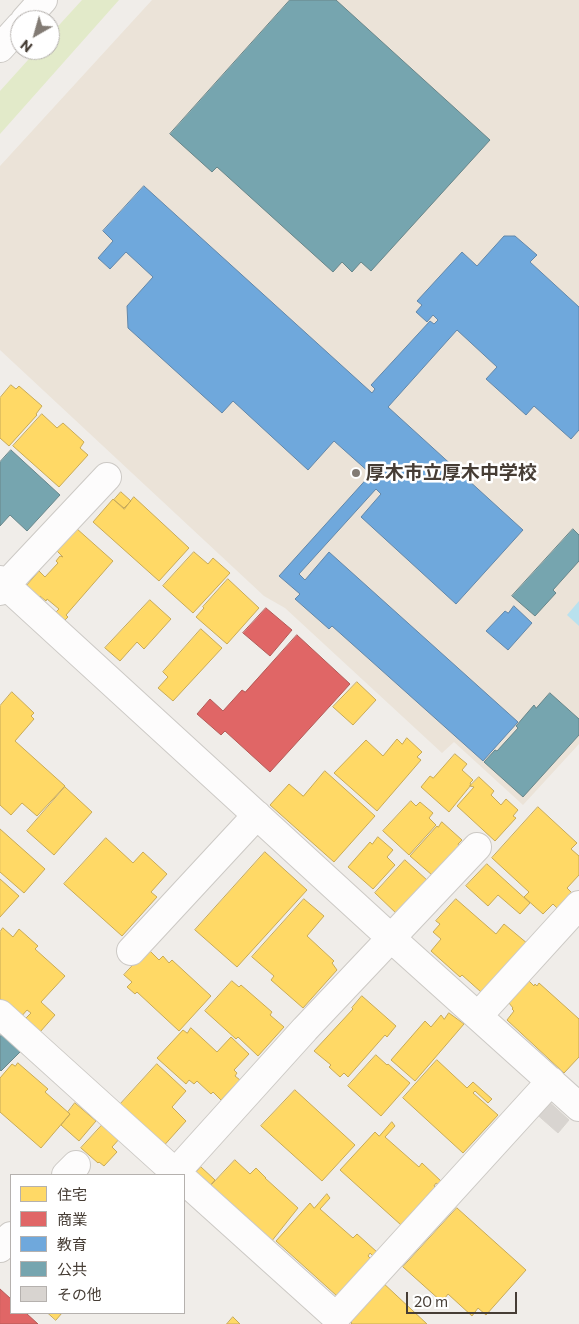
<!DOCTYPE html>
<meta charset="utf-8">
<style>
body{margin:0}
#map{position:relative;width:579px;height:1324px;overflow:hidden;background:#f0ede9;font-family:Commissioner,"Noto Sans JP",sans-serif}
canvas{display:block}
.legend{position:absolute;left:10px;top:1174px;width:175px;height:140px;box-sizing:border-box;background:#fff;border:1px solid #b5b1ae;margin:0;padding:6px 9px;list-style:none;font-size:15px;color:#463d35}
.legend li{display:flex;align-items:center;gap:10px;height:25px}
.legend b{width:25px;border:1px solid #b5b1ae}
.north{position:absolute;left:10px;top:10px;width:50px;height:50px;box-sizing:border-box;background:#fff;border:1px solid #b5b1ae;border-radius:50%;rotate:218deg;font-size:14px;font-weight:700;line-height:20px;text-align:center;color:#463d35}
.north::after{content:'';display:block;margin:auto;width:18px;height:22px;background:#827b74;clip-path:polygon(50% 0,100% 100%,50% 72%,0 100%)}
.scale{position:absolute;left:406px;top:1292px;width:111px;height:22px;box-sizing:border-box;border:2px solid #463d35;border-top:0;padding-left:6px;font-size:15px;line-height:18px;white-space:nowrap;color:#463d35;-webkit-text-stroke:4px #fff;paint-order:stroke}
</style>
<div id="map">
<canvas width="579" height="1324"></canvas>
<ul class="legend">
<li><b style="height:14px;background:#ffd966"></b>住宅</li>
<li><b style="height:14px;background:#e06666"></b>商業</li>
<li><b style="height:14px;background:#6fa8dc"></b>教育</li>
<li><b style="height:14px;background:#76a5af"></b>公共</li>
<li><b style="height:14px;background:#d8d4d0"></b>その他</li>
</ul>
<div class="north">N</div>
<div class="scale">20 m</div>
</div>
<script>
const c = document.querySelector('canvas').getContext('2d');
c.lineJoin = 'round';
function paint(path, color) { c.fillStyle = color; c.fill(path, 'evenodd'); }
function trace(path, color, width, dash) { c.strokeStyle = color; c.lineWidth = width; c.lineCap = dash ? 'butt' : 'round'; c.setLineDash(dash || []); c.stroke(path); }
function label(font, color, halo, rows, align = 'center') {
  c.font = font + ' Commissioner,"Noto Sans JP",sans-serif'; c.lineWidth = 5; c.setLineDash([]); c.textBaseline = 'middle'; c.strokeStyle = halo; c.fillStyle = color; for (const [text, x, y, turn = 0] of rows) {
    c.save(); c.translate(x, y); c.rotate((+turn || 0) * Math.PI / 180); c.textAlign = isNaN(turn) ? turn : align; if (halo) c.strokeText(text, 0, 0); c.fillText(text, 0, 0); c.restore();
  }
}
paint(new Path2D(`
 M152,0H579V744L523,805L454,742L442,753L285,608L264,596L0,350V166Z`), '#ebe3d8');
paint(new Path2D(`
 M82,0H119L0,134V91L37,50H50V35Z`), '#e2eac9');
paint(new Path2D(`
 M579,601V626L567,615Z`), '#b9e1ee');
const homes = new Path2D(`
 M11,385L16,389L19,386L42,406L36,414L37,415L9,446L0,438V398Z
 M42,414L57,428L63,423L84,442L80,448L88,455L59,487L13,446Z
 M121,492L131,501L124,508L114,500Z
 M134,497L189,548L159,581L93,522L113,499L124,509Z
 M76,528L113,561L66,615L68,617L62,623L53,615L59,609L47,599L46,601L40,596L38,598L25,587L39,571L45,577L58,563L56,561L60,556L63,557L57,551Z
 M194,552L208,564L213,558L230,573L193,613L163,586Z
 M228,579L259,608L227,644L196,617L204,608L203,607Z
 M150,600L171,619L144,649L137,642L120,661L105,648Z
 M201,629L222,648L173,701L158,688L168,677L163,672Z
 M357,682L376,700L353,725L333,707Z
 M12,692L34,713L31,716L34,719L15,741L65,786L37,816L22,803L11,815L0,805V706Z
 M407,738L422,752L417,757L421,760L377,811L334,773L366,740L383,756L397,739L402,744Z
 M455,754L467,764L462,770L473,780L470,783L471,785L449,812L421,787L430,776L433,778Z
 M325,771L375,816L334,862L270,805L289,784L303,796Z
 M479,777L494,791L491,795L501,805L506,799L518,810L513,816L516,818L495,841L457,806L474,787L470,786Z
 M65,787L92,812L54,855L27,831Z
 M411,801L416,806L420,802L433,813L429,818L436,825L409,855L383,831Z
 M538,807L577,843L571,849L579,856V875L567,888L574,895L560,911L553,904L543,914L524,897L529,892L492,858Z
 M442,822L462,840L458,844L459,846L432,875L410,856L437,826L438,827Z
 M0,829L45,869L24,893L0,872Z
 M378,837L393,850L387,857L395,865L373,889L348,867L370,842L372,844Z
 M106,838L133,863L143,852L167,874L151,892L157,897L122,936L64,884Z
 M265,852L307,890L237,967L195,930Z
 M405,860L428,881L398,915L375,893Z
 M487,864L530,903L520,914L498,895L488,906L466,886Z
 M0,879L19,896L0,917Z
 M304,899L324,916L307,936L334,961L332,963L337,970L303,1008L271,980L274,976L252,957Z
 M456,899L496,934L504,924L528,944L481,992L462,975L460,977L431,951L441,939L433,932L440,924L436,921Z
 M3,928L13,937L19,929L38,946L35,949L65,976L41,1002L55,1015L40,1032L25,1019L31,1013L27,1010L20,1018L0,1000V932Z
 M148,949L159,960L163,956L169,963L172,960L211,996L179,1031L137,992L135,994L127,987L132,982L124,975Z
 M232,981L239,987L241,985L272,1012L270,1015L284,1027L258,1056L238,1037L236,1039L205,1011Z
 M529,981L534,986L535,984L537,986L539,983L579,1019V1057L564,1073L507,1020L514,1011L512,1009L513,1008L509,1003Z
 M362,996L396,1026L387,1037L385,1035L348,1077L344,1073L340,1077L329,1067L331,1065L314,1051L353,1009L352,1008Z
 M449,1013L464,1024L415,1081L391,1060L425,1021L431,1027L441,1015L444,1019Z
 M191,1028L217,1052L231,1037L249,1054L234,1070L237,1073L235,1076L240,1080L221,1100L213,1092L211,1094L197,1081L194,1084L189,1080L186,1084L157,1058L183,1030L187,1033Z
 M376,1055L387,1065L388,1064L410,1083L381,1116L348,1086Z
 M437,1060L467,1088L473,1082L492,1099L488,1103L475,1091L473,1093L498,1115L463,1153L403,1098Z
 M18,1063L48,1089L45,1092L70,1114L41,1148L0,1112V1078L12,1064L15,1066Z
 M157,1064L186,1091L172,1107L186,1121L160,1150L115,1110Z
 M295,1090L355,1145L322,1181L261,1126Z
 M75,1103L96,1121L79,1141L61,1125L70,1114L68,1112Z
 M105,1122L121,1137L112,1147L117,1152L104,1166L99,1162L98,1163L81,1148Z
 M392,1122L395,1126L385,1137L419,1167L422,1163L442,1182L439,1185L436,1183L434,1186L435,1187L401,1225L340,1170L375,1132L379,1136Z
 M235,1160L250,1174L256,1168L266,1178H265L298,1208L267,1247L206,1191Z
 M201,1167L215,1180L204,1192L190,1179Z
 M327,1194L330,1198L320,1209L353,1238L357,1234L377,1252L373,1256L370,1253L368,1256L371,1259L337,1296L276,1241L310,1203L314,1208Z
 M457,1208L526,1270L486,1315L478,1308L472,1316L448,1294L442,1302L403,1267Z
 M381,1281L427,1324H351L352,1323L349,1320Z
 M48,1313H62L56,1320Z
 M233,1317L240,1324H227Z`);
paint(homes, '#ffd966');
trace(homes, '#c8aa57', 1);
const shops = new Path2D(`
 M266,608L292,630L270,656L243,633Z
 M297,635L350,684L270,772L225,731L221,735L197,714L210,699L223,711L242,690L245,692Z
 M0,1289L11,1299V1313H26L38,1324H0Z`);
paint(shops, '#e06666');
trace(shops, '#b25a57', 1);
const schools = new Path2D(`
 M144,186L372,393L375,389L371,385L430,321L434,324L438,320L433,315L427,322L416,312L422,305L417,301L462,252L477,266L504,236H515L537,255L530,262L579,307V430L571,439L534,406L526,415L486,379L497,367L457,330L388,407L523,530L456,604L361,517L381,494L376,489L299,574L305,580L329,552L518,722L483,761L332,626L329,629L295,599L300,594L279,576L371,474L334,441L308,470L233,401L222,413L128,328L127,306L153,277L126,252L110,269L98,258L113,241L103,231Z
 M514,606L532,623L508,650L486,631L505,611L508,613Z`);
paint(schools, '#6fa8dc');
trace(schools, '#6388aa', 1);
const public = new Path2D(`
 M290,0H336L490,140L371,271L361,262L352,272L342,262L333,272L217,167L212,172L170,134Z
 M11,450L60,495L27,531L10,515L0,526V462Z
 M573,529L579,535V561L553,590L556,593L535,616L512,596Z
 M550,693L579,719V735L523,797L484,762L495,750L497,751L518,728L516,726L534,705L536,708Z
 M3,1033L21,1051L1,1071L0,1070V1036Z`);
paint(public, '#76a5af');
trace(public, '#68868a', 1);
const building = new Path2D(`
 M545,1098L569,1120L558,1133L533,1111Z`);
paint(building, '#d8d4d0');
trace(building, '#d8d4cf', 1);
const minor = new Path2D(`
 M25,20L43,0
 M0,48L20,26
 M0,580L392,939L579,1107
 M0,591L107,477
 M131,951L257,815
 M0,1014L178,1175
 M478,1016L579,905
 M175,1173L305,1029L477,847
 M66,1175L76,1165
 M184,1180L336,1317L551,1081
 M0,1248L11,1236`);
trace(minor, '#ccc9c5', 30);
trace(minor, '#fdfcfc', 28);
for (const [x, y, r, color] of [
 [356,473,5,"#827b74"]
]) { const dot = new Path2D(); dot.arc(x, y, r, 0, 2 * Math.PI); c.fillStyle = color; c.fill(dot); trace(dot, '#fff', 2); }
label('bold 19px', '#463d35', '#fff', [
 ["厚木市立厚木中学校",366,473]
], 'left');
</script>
